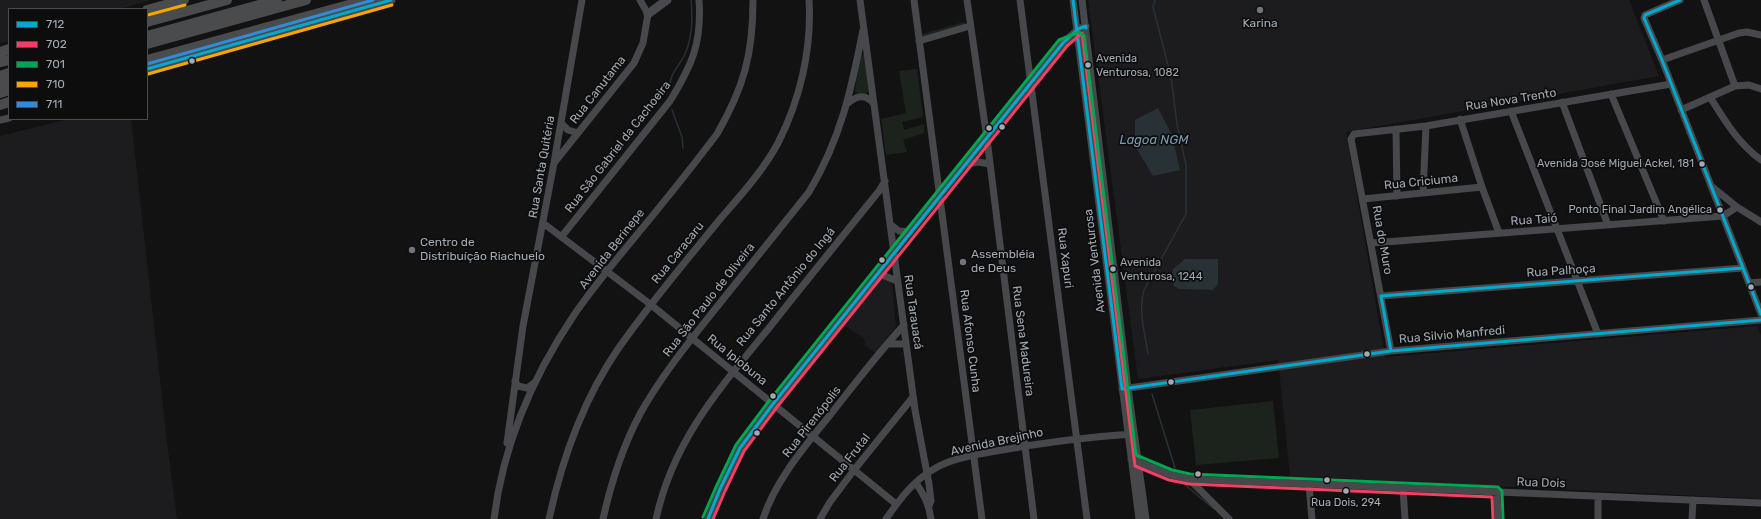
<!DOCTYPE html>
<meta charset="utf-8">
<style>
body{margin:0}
#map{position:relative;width:1761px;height:519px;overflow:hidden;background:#121212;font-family:Rubik,sans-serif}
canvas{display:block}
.legend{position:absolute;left:8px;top:8px;width:140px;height:112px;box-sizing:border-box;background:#0d0d0e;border:1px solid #494c50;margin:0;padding:5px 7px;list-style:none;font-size:12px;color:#a2aab4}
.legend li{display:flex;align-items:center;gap:8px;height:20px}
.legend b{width:20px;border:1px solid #494c50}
</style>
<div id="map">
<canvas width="1761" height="519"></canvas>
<ul class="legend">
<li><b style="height:5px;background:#00a9ce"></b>712</li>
<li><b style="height:5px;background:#f24062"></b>702</li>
<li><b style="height:5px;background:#00a651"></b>701</li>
<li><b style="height:5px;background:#f7a600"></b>710</li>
<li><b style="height:5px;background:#338bd7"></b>711</li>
</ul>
</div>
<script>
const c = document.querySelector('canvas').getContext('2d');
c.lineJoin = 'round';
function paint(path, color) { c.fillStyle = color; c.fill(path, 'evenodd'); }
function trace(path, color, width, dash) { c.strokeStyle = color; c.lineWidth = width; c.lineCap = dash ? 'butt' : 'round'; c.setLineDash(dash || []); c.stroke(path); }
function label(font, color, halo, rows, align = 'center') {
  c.font = font + ' Rubik,sans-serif'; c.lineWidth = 3.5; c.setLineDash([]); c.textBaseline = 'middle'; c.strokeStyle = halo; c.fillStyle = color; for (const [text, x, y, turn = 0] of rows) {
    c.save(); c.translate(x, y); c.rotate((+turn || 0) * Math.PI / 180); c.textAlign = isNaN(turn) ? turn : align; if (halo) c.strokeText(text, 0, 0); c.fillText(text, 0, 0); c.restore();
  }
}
paint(new Path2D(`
 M0,0H151L119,9H9V41L0,43Z
 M1088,0H1629L1659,76L1346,132L1385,357L1757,326L1761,335V499L1290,476L1278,360L1138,379Z
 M69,119H131L166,434L177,519H0V136Z
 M883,278L890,280L892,286L896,326L875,353L865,345L864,338L843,325L877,282Z`), '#1c1c1e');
paint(new Path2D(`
 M964,22L966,27L923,38L922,34Z
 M862,54L864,55L869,91L866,94H858L855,91L860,55Z
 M917,69L923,117L902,122L904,130L924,124V133L903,140L907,152L886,155L881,119L906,113L899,71Z
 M1273,401L1279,458L1196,465L1190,410Z`), '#1c231c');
paint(new Path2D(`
 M1158,108L1172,135L1180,170L1153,176L1135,146V120Z
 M1185,259H1218V284L1213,290L1179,289L1174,286L1172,279L1173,269Z`), '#283135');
trace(new Path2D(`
 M669,89C671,73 675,71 683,58C692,42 693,18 691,0
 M672,110L682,137L683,148
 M1148,354C1145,333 1138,311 1144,290L1186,214V165L1177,124L1171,77L1153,7L1155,0
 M1152,394L1175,468
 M1184,484L1214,509`), '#283135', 1.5);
trace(new Path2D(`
 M860,0L915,410L929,484L931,501L929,506
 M914,0L982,519
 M967,0L987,139L1034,519
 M1020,0L1087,519
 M1073,0L1139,519
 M1082,0L1128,388L1146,519
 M1680,0L1645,15L1644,18L1662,60L1761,314
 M1704,0L1735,86
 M919,41L970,26
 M1662,60L1739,33L1747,32L1761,35
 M1611,94L1664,221
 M1710,97C1725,121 1738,143 1761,160
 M1562,102L1608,225
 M848,103C858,95 866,94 874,104
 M1681,110L1735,86L1749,85L1761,89
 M1511,111L1598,334
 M1460,119L1482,187L1499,233
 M0,120L9,118
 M561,123L568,130L578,133
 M1396,129L1397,196
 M554,163L634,63L643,43L648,14L640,0
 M966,164L978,162L990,164
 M1711,186L1737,207L1761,222
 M1423,193L1426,126
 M1363,199L1482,187
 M543,223L650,304L896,504
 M891,225L899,231L910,232
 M562,236L670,101C692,65 702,43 699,0
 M1372,243L1723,216L1737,207
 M877,275L885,276L897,281
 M1749,283L1761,282
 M1381,296L1743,268
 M887,344H906
 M1391,351L1351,139L1354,134L1426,126L1671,84
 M515,381L518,386L527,388L534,383
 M1122,389L1391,351L1761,320
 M507,443L523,326L554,163L582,0
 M1131,459L1171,475L1189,479L1761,503
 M1189,479L1229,519
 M916,483C924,495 929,504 931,519
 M1309,485L1312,519
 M1403,489L1405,519
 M1497,492L1498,519
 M1598,496V519
 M494,519C503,445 533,376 574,315C591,290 611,266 630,243C660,207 689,171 717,134C744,87 753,54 753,0
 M549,519C562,459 583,400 618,349C650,303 686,261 721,218C741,195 763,171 778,143C800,100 812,49 809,0
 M603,519C611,483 623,446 640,414C661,376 689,342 716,308C747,269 778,231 809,192C841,138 851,91 863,30
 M656,519C673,440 720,388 769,328C805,282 842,237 879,191L885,181
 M708,519L720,489L740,448L773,404L877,275L894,252L1063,43L1078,29L1086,26
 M763,519C776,478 808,443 834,410C857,381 879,352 904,325
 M820,519L830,502L854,470L913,397
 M886,519C899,500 914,480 934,469C952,458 976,455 996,451C1041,443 1086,437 1132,434
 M1692,519L1693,500`), '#46484b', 7);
trace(new Path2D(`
 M648,14L667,0
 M147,69L391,0`), '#484a4d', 9);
trace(new Path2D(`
 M147,10L184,0
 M147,22L227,0
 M147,36L277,0
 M147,44L306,0
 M0,52L9,49
 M147,60L367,0
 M0,62L9,60
 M0,76L9,73
 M0,84L9,82
 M0,93L9,90
 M0,105L9,102`), '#494b4c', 10);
trace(new Path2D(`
 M1073,0L1122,389L1391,351L1761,320
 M1680,0L1645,15L1644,18L1662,60L1761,314
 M147,69L391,0
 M1391,351L1381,296L1743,268
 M708,519L720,489L740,448L773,404L1063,43L1078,29L1086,26V28`), '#00a9ce', 3);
trace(new Path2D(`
 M713,519L725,491L744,451L777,407L1067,46L1082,33L1135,466L1169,480L1189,484L1492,497L1493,519`), '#f24062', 3);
trace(new Path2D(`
 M703,517L716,487L736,445L769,401L1059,40L1079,32L1084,36L1136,455L1172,470L1190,474L1498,487L1502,491L1503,519`), '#00a651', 3);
trace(new Path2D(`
 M148,15L185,5
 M148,74L392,5`), '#f7a600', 3);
trace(new Path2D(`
 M147,64L373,0`), '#338bd7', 3);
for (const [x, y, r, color] of [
 [1260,10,4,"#70757b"],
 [192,61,3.5,"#a2aab4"],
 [1088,65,3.5,"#a2aab4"],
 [1002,127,3.5,"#a2aab4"],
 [989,128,3.5,"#a2aab4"],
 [1702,164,3.5,"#a2aab4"],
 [1720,210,3.5,"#a2aab4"],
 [412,250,4,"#70757b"],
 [882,260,3.5,"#a2aab4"],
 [963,262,4,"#70757b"],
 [1113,269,3.5,"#a2aab4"],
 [1751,287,3.5,"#a2aab4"],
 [1367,354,3.5,"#a2aab4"],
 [1171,382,3.5,"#a2aab4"],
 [773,396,3.5,"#a2aab4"],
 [757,433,3.5,"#a2aab4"],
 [1198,474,3.5,"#a2aab4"],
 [1327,480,3.5,"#a2aab4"],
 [1346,491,3.5,"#a2aab4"]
]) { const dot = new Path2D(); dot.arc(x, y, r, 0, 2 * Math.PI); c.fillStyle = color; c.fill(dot); trace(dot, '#0d0d0e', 1.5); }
label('11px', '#a2aab4', '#0d0d0e', [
 ["Avenida",1096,59],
 ["Venturosa, 1082",1096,73],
 ["Avenida José Miguel Ackel, 181",1694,164,"right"],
 ["Ponto Final Jardim Angélica",1712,210,"right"],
 ["Avenida",1120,263],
 ["Venturosa, 1244",1120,277],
 ["Rua Dois, 294",1346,503,"center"]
], 'left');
label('12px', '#a2aab4', '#0d0d0e', [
 ["Karina",1260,24,"center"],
 ["Centro de",420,243],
 ["Distribuíção Riachuelo",420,257],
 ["Assembléia",971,255],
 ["de Deus",971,269]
], 'left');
label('12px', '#a2aab4', '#0d0d0e', [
 ["Rua Canutama",598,90,-52],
 ["Rua Nova Trento",1511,100,-9],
 ["Rua São Gabriel da Cachoeira",618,147,-52],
 ["Rua Santa Quitéria",542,167,-80],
 ["Rua Criciuma",1421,182,-6],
 ["Rua Taió",1534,220,-4],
 ["Rua do Muro",1382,240,80],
 ["Avenida Berinepe",612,249,-52],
 ["Rua Caracaru",678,253,-51],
 ["Rua Xapuri",1065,258,83],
 ["Avenida Venturosa",1095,261,-97],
 ["Rua Palhoça",1561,271,-4],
 ["Rua Santo Antônio do Ingá",786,287,-51],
 ["Rua São Paulo de Oliveira",709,300,-52],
 ["Rua Tarauacá",913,312,82],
 ["Rua Silvio Manfredi",1452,335,-5],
 ["Rua Afonso Cunha",970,341,83],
 ["Rua Sena Madureira",1023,341,83],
 ["Rua Ipiobuna",737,360,39],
 ["Rua Pirenópolis",812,422,-52],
 ["Avenida Brejinho",997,442,-12],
 ["Rua Frutal",850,458,-52],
 ["Rua Dois",1541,483,2]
]);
label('italic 13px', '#789eb1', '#0d0d0e', [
 ["Lagoa NGM",1154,140]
]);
</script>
